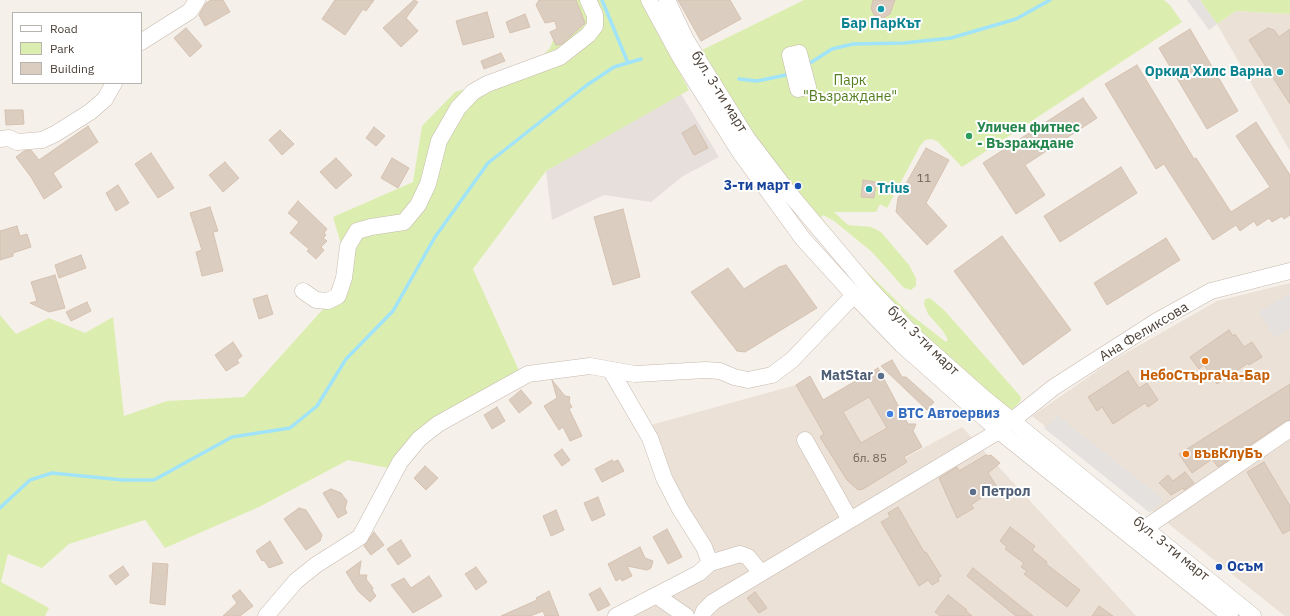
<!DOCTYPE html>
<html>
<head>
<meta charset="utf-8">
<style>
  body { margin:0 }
  #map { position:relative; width:1290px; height:616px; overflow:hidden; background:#f6f0ea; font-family:"IBM Plex Sans",sans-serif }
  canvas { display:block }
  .legend { position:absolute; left:12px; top:12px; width:130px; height:72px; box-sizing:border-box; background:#fff; border:1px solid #b7b3af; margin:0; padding:5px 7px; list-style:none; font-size:12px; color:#4b4037 }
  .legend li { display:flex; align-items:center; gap:8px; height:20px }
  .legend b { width:20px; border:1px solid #b7b3af }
</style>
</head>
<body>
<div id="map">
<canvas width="1290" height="616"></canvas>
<ul class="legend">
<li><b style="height:5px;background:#fff"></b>Road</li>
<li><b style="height:11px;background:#dceeaf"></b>Park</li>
<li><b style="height:11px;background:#dccdc1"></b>Building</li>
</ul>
</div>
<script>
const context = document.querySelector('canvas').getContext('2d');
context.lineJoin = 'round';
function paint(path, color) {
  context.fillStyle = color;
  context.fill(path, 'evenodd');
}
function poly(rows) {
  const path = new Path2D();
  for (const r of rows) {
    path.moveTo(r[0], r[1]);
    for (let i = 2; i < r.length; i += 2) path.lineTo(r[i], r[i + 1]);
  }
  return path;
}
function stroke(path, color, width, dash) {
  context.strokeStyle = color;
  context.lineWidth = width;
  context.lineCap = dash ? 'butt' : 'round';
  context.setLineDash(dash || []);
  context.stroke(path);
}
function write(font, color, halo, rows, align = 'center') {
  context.font = font + ' "IBM Plex Sans",sans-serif';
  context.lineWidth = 4;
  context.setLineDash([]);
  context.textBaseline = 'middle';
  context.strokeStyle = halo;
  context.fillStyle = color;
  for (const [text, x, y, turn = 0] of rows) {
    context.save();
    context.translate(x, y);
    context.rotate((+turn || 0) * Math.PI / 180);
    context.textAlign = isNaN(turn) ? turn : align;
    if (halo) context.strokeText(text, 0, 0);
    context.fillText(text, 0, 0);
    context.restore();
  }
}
const residential = poly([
  [1236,11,1290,14,1290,151,1217,24],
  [1290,283,1290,616,1285,616,1032,416,1110,362,1217,301],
  [796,385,819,426,869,397,905,458,962,427,1136,616,624,616,708,572,688,514,647,426]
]);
const industrial = poly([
  [681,94,719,157,683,176,651,202,604,195,552,220,546,171]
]);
const green = poly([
  [562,0,642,0,689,90,546,171,473,269,521,375,448,421,398,470,348,460,259,507,165,548,145,520,69,544,42,568,8,554,1,582,49,608,45,616,0,616,0,315,16,334,49,318,85,333,113,317,124,416,167,401,244,397,351,278,333,217,413,182,422,126,455,92,529,70,550,48,561,21],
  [804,0,1164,0,1170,5,1182,22,962,167,937,141,931,139,925,140,920,146,887,208,880,204,876,212,834,212,848,225,871,227,881,232,909,265,916,278,916,286,911,290,904,288,872,252,834,221,823,215,821,217,855,260,910,314,946,342,948,340,943,331,928,314,924,304,925,299,930,298,945,311,1021,397,1020,402,1011,410,1005,408,911,325,765,155,698,52],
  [1200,0,1290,0,1290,14,1236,11,1217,24]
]);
const parking = poly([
  [1187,0,1200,0,1217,24,1209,30],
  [1290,293,1290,329,1275,338,1259,312],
  [1058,416,1163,499,1150,513,1044,428]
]);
const stream = poly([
  [602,0,628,63],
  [807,65,832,49,853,44,904,43,951,38,1016,19,1050,0],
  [739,79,757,81,791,74],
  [0,508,30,480,52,473,123,480,154,480,232,437,290,428,317,406,346,359,393,311,435,237,488,163,587,85,614,67,641,59]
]);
const building = poly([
  [211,0,223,0,230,12,205,26,199,15,206,3,211,0],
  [335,0,374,0,366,11,363,9,345,35,322,19,335,0],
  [414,0,418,2,406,18,418,31,401,47,383,28,414,0],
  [539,0,576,0,585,23,562,44,556,45,550,32,557,29,555,21,545,23,536,5,539,0],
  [678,0,730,0,741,19,701,41,678,0],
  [873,0,895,0,890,14,883,18,874,15,871,8,873,0],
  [487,12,494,37,463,45,456,21,487,12],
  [525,14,530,27,510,33,506,22,525,14],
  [186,28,202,46,190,57,174,38,186,28],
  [1268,28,1274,30,1279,37,1290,29,1290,104,1249,40,1268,28],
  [1190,29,1238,111,1207,129,1159,48,1190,29],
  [501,53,505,61,484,69,481,61,501,53],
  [1137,65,1194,159,1196,158,1231,212,1270,187,1236,136,1256,122,1290,175,1290,215,1284,219,1282,216,1272,222,1269,218,1257,226,1254,221,1240,231,1236,225,1213,240,1164,164,1156,169,1105,84,1137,65],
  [1083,98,1097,118,1025,165,1045,195,1016,214,983,163,1083,98],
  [5,110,23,110,24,124,6,125,5,110],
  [695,125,708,148,694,155,682,133,695,125],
  [88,126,98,142,53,173,62,187,44,199,31,177,16,157,24,151,31,150,39,160,88,126],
  [374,127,385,136,376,146,366,138,374,127],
  [280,130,294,144,282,155,269,140,280,130],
  [926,148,949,160,926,203,947,226,927,245,896,212,898,198,926,148],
  [151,153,174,188,158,198,135,164,151,153],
  [336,158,352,175,336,189,320,172,336,158],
  [392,158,409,168,398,188,381,178,392,158],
  [225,162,239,178,223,192,209,175,225,162],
  [1121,167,1137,193,1060,242,1044,216,1121,167],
  [863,180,876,182,874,198,861,197,863,180],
  [118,185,129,203,116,211,106,193,118,185],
  [298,201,327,229,324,233,326,235,323,238,327,241,321,247,324,250,316,259,307,251,309,249,290,233,299,222,288,213,298,201],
  [210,207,218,231,213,232,223,271,202,276,196,252,202,250,190,213,210,207],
  [623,209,640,277,613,285,594,217,623,209],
  [17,226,20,236,27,234,31,247,13,253,13,256,0,260,0,231,17,226],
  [1002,236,1071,330,1023,365,954,271,1002,236],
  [1166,238,1180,260,1107,305,1094,283,1166,238],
  [81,255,86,268,59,278,55,265,81,255],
  [786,265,817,308,745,352,737,351,691,292,728,268,744,289,779,267,786,265],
  [55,275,65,308,49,312,30,303,37,301,31,282,55,275],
  [267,295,273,314,259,319,253,299,267,295],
  [87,302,91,311,71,321,66,312,87,302],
  [1229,330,1233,336,1235,334,1244,347,1252,342,1262,357,1249,365,1248,363,1217,384,1204,365,1199,369,1190,357,1229,330],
  [233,342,242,356,237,360,239,363,226,371,215,355,233,342],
  [892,360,902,377,906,377,934,402,927,410,881,366,892,360],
  [878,368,908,424,916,424,913,431,922,447,904,457,907,462,863,489,858,490,847,480,820,437,824,434,796,385,810,376,823,400,878,368],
  [869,397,887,428,861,443,843,412,869,397],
  [1128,371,1139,388,1147,383,1158,400,1148,407,1145,403,1113,424,1102,407,1097,411,1088,397,1128,371],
  [552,380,565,396,570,397,569,402,572,407,569,409,582,436,570,441,563,427,559,430,544,406,557,398,552,380],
  [1290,384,1290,420,1285,421,1218,467,1212,459,1192,473,1179,454,1290,384],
  [521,390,532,403,519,413,509,400,521,390],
  [497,407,505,421,492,429,484,415,497,407],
  [562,449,570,460,562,466,554,455,562,449],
  [986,455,988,456,991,455,1000,463,988,473,997,487,971,505,974,508,957,518,939,478,957,467,959,471,986,455],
  [612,460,613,462,618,460,624,471,602,482,595,469,612,460],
  [1264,462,1290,506,1290,530,1283,534,1247,472,1264,462],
  [425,466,438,478,426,490,414,478,425,466],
  [1185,472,1194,483,1184,490,1183,488,1171,495,1159,483,1168,475,1173,481,1185,472],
  [331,489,341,493,347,501,345,509,347,513,338,518,323,493,331,489],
  [598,497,605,515,592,521,584,503,598,497],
  [898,507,924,552,926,552,941,576,938,578,939,581,932,585,928,580,919,586,881,522,890,517,888,513,898,507],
  [299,508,306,510,322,535,320,541,306,550,284,519,299,508],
  [556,510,564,530,551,536,543,516,556,510],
  [1010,527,1035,546,1032,550,1047,562,1046,564,1080,590,1067,607,1024,574,1027,571,1021,567,1024,563,1005,549,1007,547,1000,541,1010,527],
  [667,529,682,557,668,564,653,537,667,529],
  [374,532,384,545,371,555,364,546,374,532],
  [401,540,411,556,398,565,387,549,401,540],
  [270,541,283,563,269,568,264,560,262,561,256,551,270,541],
  [640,547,645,558,653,561,651,568,647,570,627,566,632,576,622,581,621,578,616,581,608,564,640,547],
  [361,561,359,575,367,575,366,579,373,588,372,590,376,596,370,602,358,591,346,572,361,561],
  [153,563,168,564,165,605,150,603,153,563],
  [123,566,129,575,116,585,109,576,123,566],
  [476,567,487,582,476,590,465,574,476,567],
  [973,568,1033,616,1016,616,967,576,973,568],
  [429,576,442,596,413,613,391,585,404,578,411,588,429,576],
  [600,588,610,605,598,611,589,594,600,588],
  [240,590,253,606,240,616,223,616,237,603,232,596,240,590],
  [549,591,559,616,545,616,543,611,530,616,501,616,537,600,536,598,549,591],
  [755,592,767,608,759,613,747,598,755,592],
  [948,595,967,610,966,611,972,616,940,616,935,612,948,595],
  [1099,606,1113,616,1092,616,1099,606]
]);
const minor = poly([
  [649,0,680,57,739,151,803,239,854,295,902,345,999,431,1230,616],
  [667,0,686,40,747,138,789,193,870,289,913,335,984,398,1253,616],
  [141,42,190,11,197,0],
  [799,53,808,87,798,89,790,55,799,53],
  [0,139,9,138,17,142,42,140,55,134,90,112,105,99,114,83],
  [303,291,316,300,328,301,338,296,344,278,348,246,357,231,371,227,404,222,418,205,428,184,439,141,458,108,473,92,487,84,560,57,588,35,595,26,595,15,588,0],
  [611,371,650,438,664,478,680,509,704,547,710,563,699,573,616,616],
  [805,440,850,520],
  [1145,528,1290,429],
  [710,563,740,554,748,557,761,573],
  [657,596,686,616],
  [266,616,296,581,316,565,360,537,400,462,419,439,438,424,528,374,590,366,635,374,706,370,720,371,734,377,748,380,772,375,792,360,854,295],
  [702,616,704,611,713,602,999,431,1054,387,1157,321,1211,291,1290,271]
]);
const markers = [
  [881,9,4,"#0f9aa8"],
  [1280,72,4,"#0f9aa8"],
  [969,136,4,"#2e9e5b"],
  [798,186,4,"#1a4fb4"],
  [869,189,4,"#0f9aa8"],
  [1205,361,4,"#e8710a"],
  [881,376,4,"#5c6f8a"],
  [890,414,4,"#3f7fe0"],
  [1186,454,4,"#e8710a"],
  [973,492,4,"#5c6f8a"],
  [1219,567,4,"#1a4fb4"]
];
const numberNames = [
  ["11",924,179],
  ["бл. 85",870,459]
];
const cultureNames = [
  ["Бар ПарКът",881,24],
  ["Оркид Хилс Варна",1272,72,"right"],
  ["Trius",877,189,"left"]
];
const parkNames = [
  ["Парк",850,81],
  ["\"Възраждане\"",850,97]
];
const streetNames = [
  ["бул. 3-ти март",719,92,58],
  ["Ана Феликсова",1144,332,-31],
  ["бул. 3-ти март",923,341,44],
  ["бул. 3-ти март",1171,549,39]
];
const leisureNames = [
  ["Уличен фитнес",977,128],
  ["- Възраждане",977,144]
];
const transitNames = [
  ["3-ти март",790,186],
  ["Осъм",1227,567,"left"]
];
const serviceNames = [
  ["MatStar",873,376],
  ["Петрол",981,492,"left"]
];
const foodNames = [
  ["НебоСтъргаЧа-Бар",1205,376],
  ["въвКлуБъ",1194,454,"left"]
];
const shopNames = [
  ["ВТС Автоервиз",898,414]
];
paint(residential, '#ebe1d7');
paint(industrial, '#e6dfdb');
paint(green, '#dceeaf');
paint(parking, '#e5e1de');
stroke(stream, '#a1e3f8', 3.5);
paint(building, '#dccdc1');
stroke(building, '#d5c1b0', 1);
stroke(minor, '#c6b9ae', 17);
stroke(minor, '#fff', 16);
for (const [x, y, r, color] of markers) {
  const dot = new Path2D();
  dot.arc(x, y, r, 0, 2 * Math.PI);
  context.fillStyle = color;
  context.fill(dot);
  stroke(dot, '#fff', 1.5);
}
write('12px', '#6f635a', null, numberNames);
write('bold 14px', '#0d838f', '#fff', cultureNames);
write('14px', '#547f21', '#fff', parkNames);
write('14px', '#4b4037', '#fff', streetNames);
write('bold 14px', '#27864d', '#fff', leisureNames, 'left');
write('bold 14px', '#164399', '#fff', transitNames, 'right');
write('bold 14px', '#4e5e75', '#fff', serviceNames, 'right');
write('bold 14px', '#c56008', '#fff', foodNames);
write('bold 14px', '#366cbe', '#fff', shopNames, 'left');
</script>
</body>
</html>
